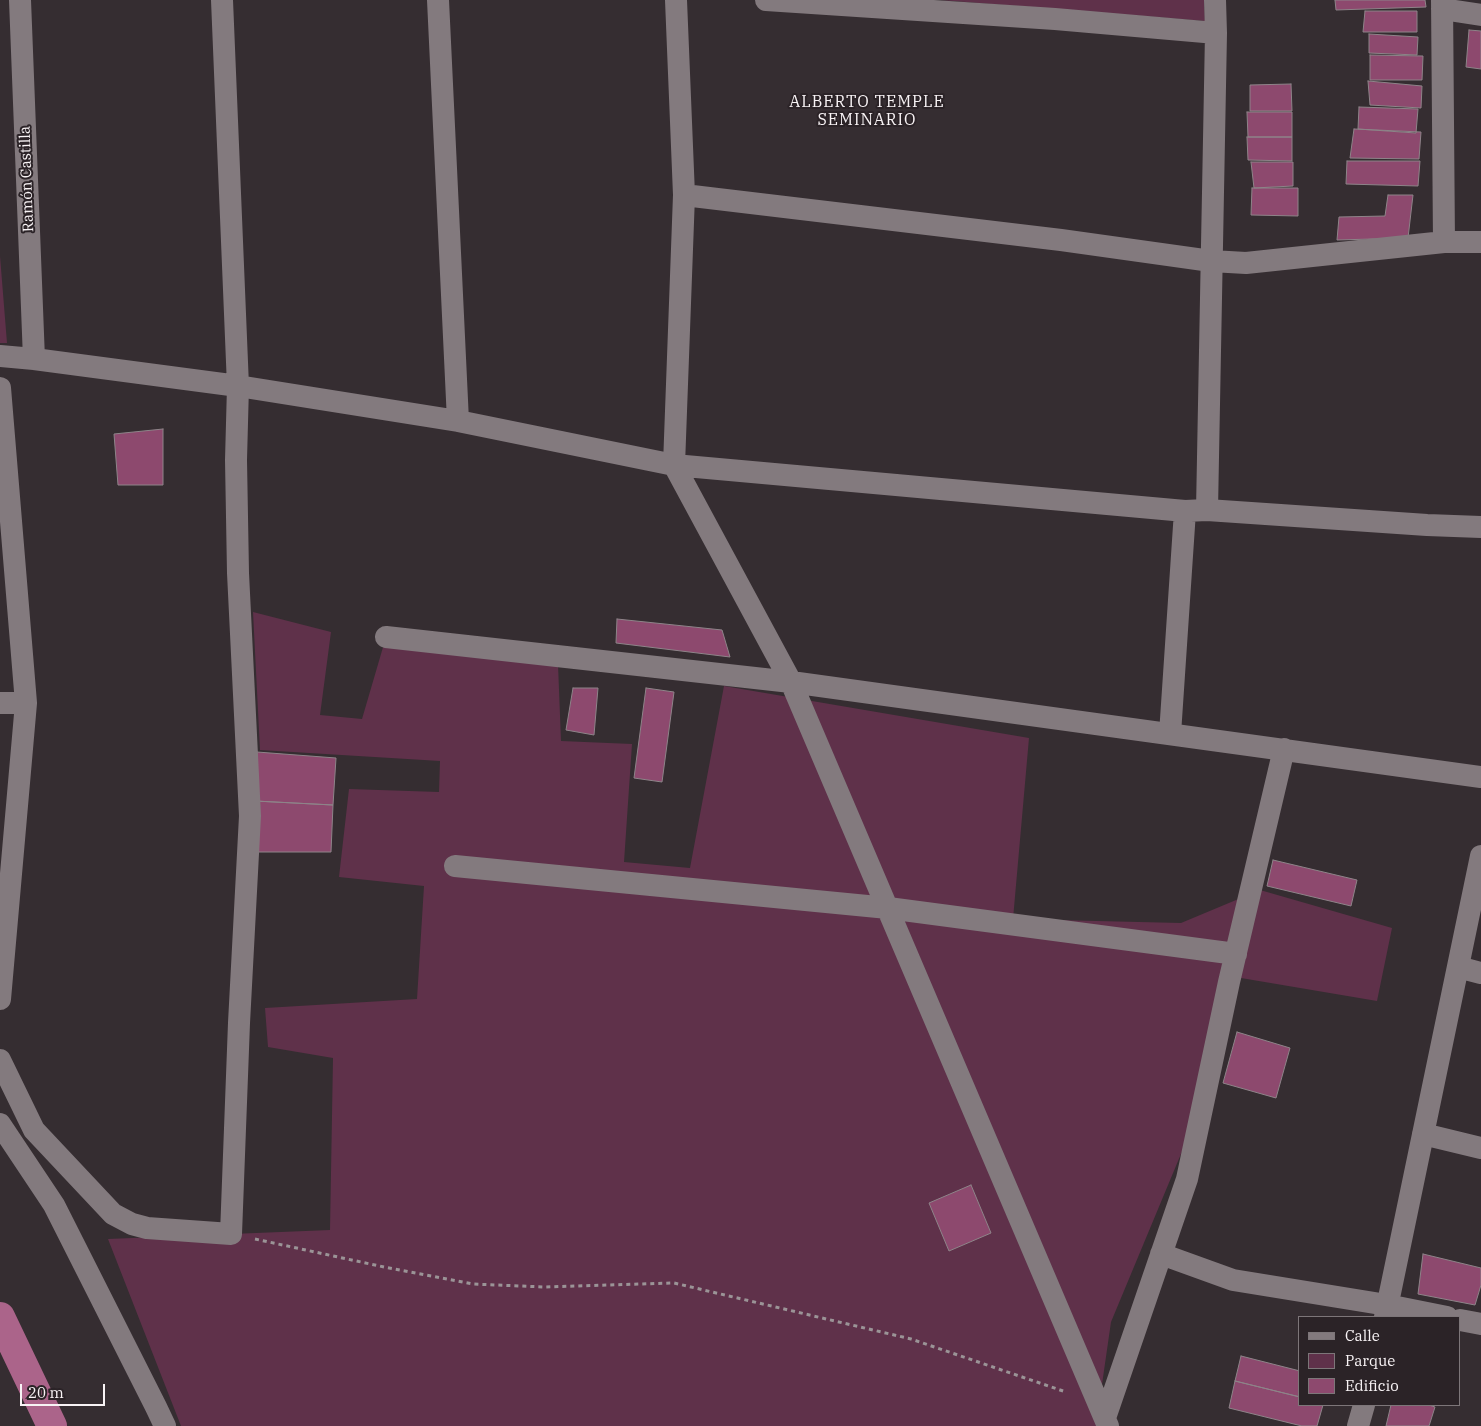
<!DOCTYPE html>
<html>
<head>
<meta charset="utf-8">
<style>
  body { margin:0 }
  #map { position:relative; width:1481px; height:1426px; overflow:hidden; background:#352d31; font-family:"IBM Plex Serif",serif }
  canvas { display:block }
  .legend { position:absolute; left:1298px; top:1316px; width:162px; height:90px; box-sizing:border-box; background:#2b2327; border:1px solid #7d7679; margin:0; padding:6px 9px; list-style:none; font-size:15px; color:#f8f3f5 }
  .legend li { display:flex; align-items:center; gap:10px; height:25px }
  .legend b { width:25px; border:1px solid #7d7679 }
  .scale { position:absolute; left:20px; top:1384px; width:85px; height:22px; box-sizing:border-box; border:2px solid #f8f3f5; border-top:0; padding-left:6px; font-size:15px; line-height:18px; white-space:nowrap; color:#f8f3f5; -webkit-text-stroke:4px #2b2327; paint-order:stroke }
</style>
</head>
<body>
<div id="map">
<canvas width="1481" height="1426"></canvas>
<ul class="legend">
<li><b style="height:6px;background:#837a7e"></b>Calle</li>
<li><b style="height:14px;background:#5f314a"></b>Parque</li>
<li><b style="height:14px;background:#8d496e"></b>Edificio</li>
</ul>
<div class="scale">20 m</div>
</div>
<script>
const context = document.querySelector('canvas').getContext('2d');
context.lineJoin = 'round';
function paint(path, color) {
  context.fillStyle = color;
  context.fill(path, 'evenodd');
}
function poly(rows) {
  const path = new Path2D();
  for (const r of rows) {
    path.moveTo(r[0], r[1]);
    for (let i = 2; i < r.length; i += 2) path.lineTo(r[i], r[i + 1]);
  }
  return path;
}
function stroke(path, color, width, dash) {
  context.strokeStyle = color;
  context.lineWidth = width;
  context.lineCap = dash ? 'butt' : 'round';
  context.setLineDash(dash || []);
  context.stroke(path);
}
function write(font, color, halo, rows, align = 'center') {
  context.font = font + ' "IBM Plex Serif",serif';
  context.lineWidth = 4;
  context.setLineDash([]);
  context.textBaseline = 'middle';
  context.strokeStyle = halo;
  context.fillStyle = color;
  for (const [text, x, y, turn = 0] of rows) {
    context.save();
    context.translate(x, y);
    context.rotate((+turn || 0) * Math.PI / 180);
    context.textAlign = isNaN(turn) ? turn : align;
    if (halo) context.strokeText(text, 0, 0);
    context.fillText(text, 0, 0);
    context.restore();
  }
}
const green = poly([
  [941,0,1204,0,1205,21],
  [0,256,7,343,0,343],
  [253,612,331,632,320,715,362,719,386,637,558,664,561,741,632,744,624,862,690,868,724,686,1029,738,1013,919,1181,923,1260,890,1392,928,1377,1001,1241,978,1208,1089,1111,1322,1096,1426,181,1426,108,1239,330,1230,333,1058,268,1047,265,1008,417,999,424,886,339,877,349,789,439,792,440,761,260,750]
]);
const canal = poly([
  [0,1317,52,1426]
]);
const building = poly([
  [1335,0,1425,0,1426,7,1336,10,1335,0],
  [1365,11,1417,11,1417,32,1363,32,1365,11],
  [1469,30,1481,31,1481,69,1466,67,1469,30],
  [1369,34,1418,37,1417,55,1369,53,1369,34],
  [1370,55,1423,56,1422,80,1370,80,1370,55],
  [1368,81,1422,86,1421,108,1370,105,1368,81],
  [1291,84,1292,111,1250,111,1250,85,1291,84],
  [1359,107,1418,109,1416,133,1358,129,1359,107],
  [1247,112,1292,112,1292,137,1248,137,1247,112],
  [1354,129,1421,132,1419,159,1350,158,1354,129],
  [1247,137,1292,137,1292,161,1248,160,1247,137],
  [1347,161,1420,161,1418,186,1346,184,1347,161],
  [1251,162,1293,162,1293,186,1254,188,1251,162],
  [1252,188,1298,188,1298,216,1251,215,1252,188],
  [1388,195,1413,195,1408,238,1337,240,1339,217,1385,216,1388,195],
  [163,429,163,485,118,485,114,434,163,429],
  [617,619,722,630,730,657,616,643,617,619],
  [573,688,598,688,594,735,566,730,573,688],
  [646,688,674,692,662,782,634,778,646,688],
  [257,752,336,758,333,805,255,801,257,752],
  [255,801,333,805,331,852,254,852,255,801],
  [1273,860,1357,880,1351,906,1267,886,1273,860],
  [1237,1032,1290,1048,1276,1098,1223,1083,1237,1032],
  [971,1185,991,1233,949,1251,929,1203,971,1185],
  [1423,1254,1481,1268,1481,1285,1475,1305,1418,1294,1423,1254],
  [1241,1356,1300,1371,1300,1397,1235,1381,1241,1356],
  [1235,1381,1300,1397,1300,1405,1323,1405,1317,1426,1302,1426,1229,1408,1235,1381],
  [1391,1405,1429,1405,1435,1407,1429,1426,1386,1426,1391,1405]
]);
const path = poly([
  [255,1239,384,1267,473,1284,545,1287,674,1283,911,1339,1066,1392]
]);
const minor = poly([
  [20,0,34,359],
  [438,0,458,421],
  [676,0,684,195,674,465,791,682,1108,1426],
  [766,0,1055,19,1216,33],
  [1442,0,1444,242],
  [1442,9,1481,15],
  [684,195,1061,240,1211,261,1246,263,1444,242,1481,242],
  [0,356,34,359,238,386,458,421,674,465,1185,511,1207,510,1427,525,1481,527],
  [0,388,26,703,0,999],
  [1207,510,1216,33,1215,0],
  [386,637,791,682,1481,777],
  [0,703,26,703],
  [1170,734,1185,511],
  [455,866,888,908,1236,954],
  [1458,967,1481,973],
  [0,1060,34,1130,113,1214,132,1224,147,1228,231,1234,239,1023,250,816,238,573,236,460,238,386,222,0],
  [0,1124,54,1205,156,1407,165,1426],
  [1423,1134,1481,1148],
  [1161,1254,1233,1280,1387,1305,1447,1317],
  [1385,1317,1481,856],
  [1460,1320,1481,1324],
  [1105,1418,1187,1179,1229,982,1284,749],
  [1358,1426,1364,1405]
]);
const streetNames = [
  ["Ramón Castilla",27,179,-92]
];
const neighbourhoodNames = [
  ["ALBERTO TEMPLE",867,102],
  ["SEMINARIO",867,120]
];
paint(green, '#5f314a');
stroke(canal, '#ab648a', 30);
paint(building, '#8d496e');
stroke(building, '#8e8489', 1);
stroke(path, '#9b9497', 3, [4, 4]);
stroke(minor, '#837a7e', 22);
write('15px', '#f8f3f5', '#2b2327', streetNames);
context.letterSpacing = '1px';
write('16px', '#f8f3f5', '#2b2327', neighbourhoodNames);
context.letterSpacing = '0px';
</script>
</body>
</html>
